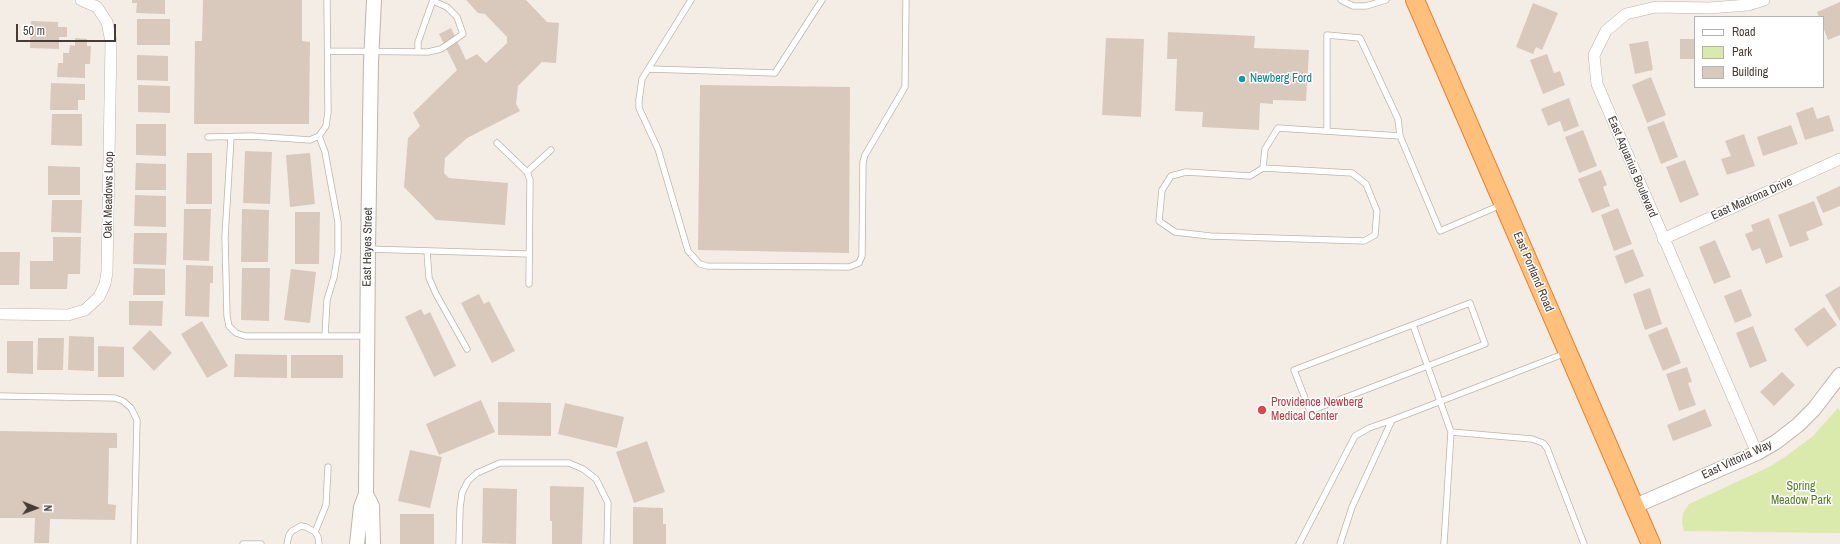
<!DOCTYPE html>
<html>
<head>
<meta charset="utf-8">
<style>
  body { margin:0 }
  #map { position:relative; width:1840px; height:544px; overflow:hidden; background:#f4ede6; font-family:"Archivo Narrow",sans-serif }
  canvas { display:block }
  .legend { position:absolute; left:1694px; top:16px; width:130px; height:72px; box-sizing:border-box; background:#fff; border:1px solid #b5b1ae; margin:0; padding:5px 7px; list-style:none; font-size:12px; color:#473c35 }
  .legend li { display:flex; align-items:center; gap:8px; height:20px }
  .legend b { width:20px; border:1px solid #b5b1ae }
  .north { position:absolute; left:16px; top:488px; width:40px; height:40px; -webkit-text-stroke:3px #fff; paint-order:stroke; rotate:91deg; font-size:11px; font-weight:700; line-height:16px; text-align:center; color:#473c35 }
  .north::after { content:''; display:block; margin:auto; width:14px; height:18px; background:#473c35; clip-path:polygon(50% 0,100% 100%,50% 72%,0 100%) }
  .scale { position:absolute; left:16px; top:24px; width:100px; height:18px; box-sizing:border-box; border:2px solid #473c35; border-top:0; padding-left:5px; font-size:12px; line-height:14px; white-space:nowrap; color:#473c35; -webkit-text-stroke:3px #fff; paint-order:stroke }
</style>
</head>
<body>
<div id="map">
<canvas width="1840" height="544"></canvas>
<ul class="legend">
<li><b style="height:5px;background:#fff"></b>Road</li>
<li><b style="height:11px;background:#d9eaac"></b>Park</li>
<li><b style="height:11px;background:#d9c9bd"></b>Building</li>
</ul>
<div class="north">N</div>
<div class="scale">50 m</div>
</div>
<script>
const context = document.querySelector('canvas').getContext('2d');
context.lineJoin = 'round';
function paint(path, color) {
  context.fillStyle = color;
  context.fill(path, 'evenodd');
}
function poly(rows) {
  const path = new Path2D();
  for (const r of rows) {
    path.moveTo(r[0], r[1]);
    for (let i = 2; i < r.length; i += 2) path.lineTo(r[i], r[i + 1]);
  }
  return path;
}
function stroke(path, color, width, dash) {
  context.strokeStyle = color;
  context.lineWidth = width;
  context.lineCap = dash ? 'butt' : 'round';
  context.setLineDash(dash || []);
  context.stroke(path);
}
function write(font, color, halo, rows, align = 'center') {
  context.font = font + ' "Archivo Narrow",sans-serif';
  context.lineWidth = 3;
  context.setLineDash([]);
  context.textBaseline = 'middle';
  context.strokeStyle = halo;
  context.fillStyle = color;
  for (const [text, x, y, turn = 0] of rows) {
    context.save();
    context.translate(x, y);
    context.rotate((+turn || 0) * Math.PI / 180);
    context.textAlign = isNaN(turn) ? turn : align;
    if (halo) context.strokeText(text, 0, 0);
    context.fillText(text, 0, 0);
    context.restore();
  }
}
const green = poly([
  [1838,408,1840,411,1840,533,1684,531,1682,523,1683,513,1689,504,1769,467,1785,457,1813,436]
]);
const building = poly([
  [132,0,165,0,165,14,136,13,137,3,132,3],
  [203,0,302,0,302,41,310,42,309,124,194,124,195,41,202,41],
  [466,0,526,0,547,22,559,23,556,63,542,62,518,86,516,104,520,111,467,138,445,158,444,173,449,178,508,183,505,225,436,220,404,187,408,138,420,126,413,113,457,70,439,34,451,28,466,60,477,54,486,63,507,43,507,37,485,14,478,13],
  [1840,2,1840,35,1828,40,1823,27,1823,17,1819,17,1817,12],
  [1533,3,1558,13,1542,50,1536,47,1533,54,1516,47],
  [137,19,170,19,170,45,137,45],
  [31,21,58,22,58,27,67,27,67,37,59,37,59,49,30,48],
  [1168,32,1255,36,1254,48,1309,50,1306,101,1273,100,1273,104,1260,103,1259,130,1202,127,1203,112,1175,111,1177,59,1167,59],
  [75,38,87,39,87,46,91,46,90,64,85,64,85,78,57,77,58,63,63,63,63,53,69,53,70,45,75,46],
  [1106,38,1144,39,1141,117,1102,115],
  [1680,39,1695,39,1695,59,1680,59],
  [1648,41,1653,70,1635,74,1629,44],
  [1547,54,1554,73,1560,71,1565,85,1543,94,1530,60],
  [137,55,168,56,168,81,137,80],
  [1651,77,1666,115,1647,123,1632,85],
  [51,83,85,84,85,100,78,100,78,110,50,110],
  [138,85,170,86,170,113,138,112],
  [700,85,850,87,849,253,698,250],
  [1569,98,1579,126,1564,132,1560,121,1548,126,1541,109],
  [1813,107,1817,119,1829,115,1834,131,1805,140,1796,113],
  [52,114,82,114,82,146,51,145],
  [1664,121,1678,157,1661,164,1647,127],
  [136,124,166,124,166,156,136,155],
  [1791,125,1798,144,1763,156,1757,137],
  [1583,130,1597,166,1579,173,1565,137],
  [1744,134,1755,166,1727,175,1721,159,1731,156,1725,141],
  [245,151,272,152,270,204,243,203],
  [187,153,212,153,212,204,186,204],
  [310,153,315,204,290,207,286,155],
  [1685,160,1699,195,1680,203,1666,167],
  [136,163,166,164,166,190,135,190],
  [48,166,80,167,80,195,48,195],
  [1601,170,1607,185,1603,187,1610,206,1592,213,1578,179],
  [1840,186,1840,206,1823,213,1816,197],
  [135,195,166,196,166,227,134,226],
  [52,200,82,200,81,233,51,232],
  [1814,201,1823,225,1806,232,1809,240,1790,247,1778,215],
  [1618,208,1632,244,1614,251,1601,215],
  [184,209,211,209,209,261,183,260],
  [242,209,269,210,268,262,241,262],
  [295,212,320,212,319,264,295,264],
  [1769,218,1783,257,1766,264,1760,248,1752,251,1745,234,1753,231,1751,225],
  [134,233,167,233,166,265,133,264],
  [53,237,81,237,80,274,68,274,67,289,30,289,30,261,53,261],
  [1715,240,1731,277,1714,284,1699,247],
  [1633,249,1644,276,1625,284,1615,256],
  [0,252,20,252,19,285,0,285],
  [186,265,213,266,213,283,210,283,209,317,185,316],
  [134,268,165,269,165,295,133,295],
  [242,268,270,268,269,321,241,320],
  [291,269,316,272,310,323,284,320],
  [1840,286,1840,321,1825,295],
  [1650,288,1662,324,1645,330,1633,294],
  [1741,289,1752,316,1735,323,1724,296],
  [479,294,484,304,489,301,515,351,492,363,461,303],
  [129,301,163,301,162,326,129,325],
  [1824,307,1837,325,1807,347,1794,329],
  [421,309,424,315,430,312,456,366,434,377,405,317],
  [202,321,228,366,207,378,181,334],
  [1753,326,1767,361,1750,368,1736,333],
  [1667,327,1681,363,1663,371,1648,335],
  [150,330,172,353,154,371,132,348],
  [69,336,94,337,94,371,68,370],
  [38,338,64,338,63,370,37,370],
  [7,341,33,341,33,374,7,373],
  [98,346,124,347,124,377,98,377],
  [235,354,287,355,287,378,234,377],
  [291,355,343,355,343,378,291,378],
  [1687,367,1692,382,1688,383,1696,405,1679,411,1666,374],
  [1782,372,1795,385,1774,406,1760,392],
  [481,400,495,432,439,455,426,424],
  [498,402,551,403,551,436,498,435],
  [565,403,624,417,617,448,558,434],
  [1705,409,1712,426,1673,441,1667,425],
  [0,431,117,433,117,448,109,448,108,504,116,505,115,520,50,519,49,543,34,543,35,518,0,518],
  [647,441,665,492,634,503,616,452],
  [410,450,442,457,430,508,398,501],
  [550,486,584,487,582,544,552,544,552,521,550,521],
  [483,488,517,489,516,544,482,543],
  [633,507,663,508,663,524,666,524,666,544,633,544],
  [400,514,434,514,434,544,400,544]
]);
const service = poly([
  [691,0,642,79,639,100,639,108,658,149,688,251,700,264,707,266,849,267,859,263,862,256,863,162,865,155,905,87,906,0],
  [1341,0,1353,6,1366,6,1386,0],
  [329,51,428,52,441,49,463,34,457,17,447,7,433,1],
  [418,52,418,42,433,0],
  [649,69,775,73,822,0],
  [1327,131,1327,35,1360,38,1398,119,1400,136],
  [319,136,325,152,338,222,338,253,334,277,327,300,325,336],
  [208,137,252,136,310,140,319,136,326,126,328,112,327,0],
  [231,137,225,237,227,316,229,326,236,333,245,336,366,336],
  [497,143,527,172,530,180,529,284],
  [1263,168,1352,173,1366,184,1377,211,1375,235,1364,241,1210,236,1175,232,1159,221,1162,190,1171,176,1186,172,1250,176,1263,168,1265,149,1278,128,1400,136,1440,231,1501,205],
  [527,172,551,150],
  [368,249,529,254],
  [427,251,429,278,436,294,467,349],
  [1470,303,1485,344,1310,411,1294,370,1470,303],
  [1413,325,1451,432,1444,544],
  [0,396,115,398,123,401,131,408,137,420,134,544],
  [1451,432,1532,439,1543,443,1547,448,1584,544],
  [315,532,326,505,328,467],
  [243,544,261,544],
  [287,544,289,535,292,531,301,526,306,527,315,532,318,537,319,544],
  [459,544,460,508,462,493,468,481,477,473,500,463,569,463,583,469,596,479,608,503,607,544],
  [1299,544,1355,436,1369,428,1392,420],
  [1340,544,1352,507,1392,420,1566,353]
]);
const minor = poly([
  [1663,239,1840,159],
  [0,314,68,315,85,310,99,297,105,284,107,272,111,42,107,22,97,7,81,0],
  [1757,453,1597,84,1594,55,1606,31,1626,14,1656,7,1709,8,1748,5,1764,0]
]);
const tertiary = poly([
  [366,494,372,506,373,544],
  [1635,506,1757,453,1776,442,1798,425,1814,409,1840,375],
  [357,544,361,507,366,494,368,249,371,62,374,0]
]);
const trunk = poly([
  [1415,0,1651,544]
]);
const markers = [
  [1242,79,4,"#0f9aa8"],
  [1262,410,5,"#e0444e"]
];
const cultureNames = [
  ["Newberg Ford",1250,79]
];
const streetNames = [
  ["East Aquarius Boulevard",1632,167,67],
  ["Oak Meadows Loop",109,195,-89],
  ["East Madrona Drive",1752,199,-24],
  ["East Hayes Street",368,247,-89],
  ["East Portland Road",1533,272,67],
  ["East Vittoria Way",1737,460,-25]
];
const healthNames = [
  ["Providence Newberg",1271,403],
  ["Medical Center",1271,417]
];
const parkNames = [
  ["Spring",1801,487],
  ["Meadow Park",1801,501]
];
paint(green, '#d9eaac');
paint(building, '#d9c9bd');
stroke(service, '#c0b3a8', 7);
stroke(minor, '#c0b3a8', 12);
stroke(tertiary, '#c0b3a8', 16);
stroke(trunk, '#e5822e', 20);
stroke(service, '#fff', 5.5);
stroke(minor, '#fff', 11);
stroke(tertiary, '#fff', 14);
stroke(trunk, '#ffc07c', 18);
for (const [x, y, r, color] of markers) {
  const dot = new Path2D();
  dot.arc(x, y, r, 0, 2 * Math.PI);
  context.fillStyle = color;
  context.fill(dot);
  stroke(dot, '#fff', 1.5);
}
write('12px', '#0d838f', '#fff', cultureNames, 'left');
write('12px', '#473c35', '#fff', streetNames);
write('12px', '#be3a42', '#fff', healthNames, 'left');
write('12px', '#557c25', '#fff', parkNames);
</script>
</body>
</html>
